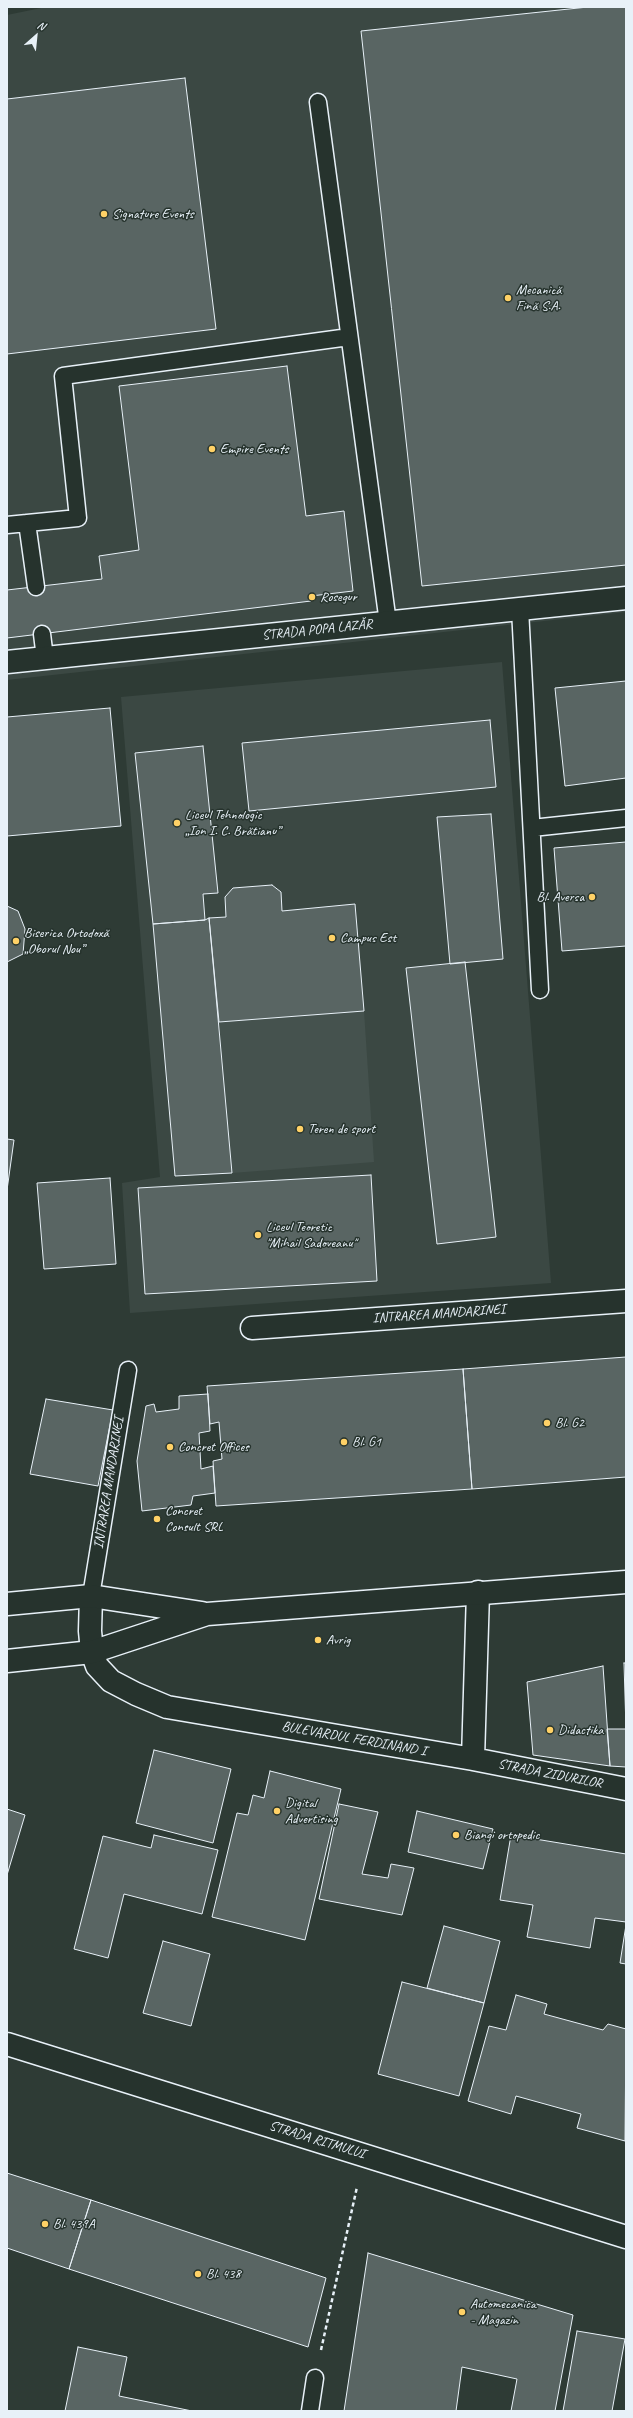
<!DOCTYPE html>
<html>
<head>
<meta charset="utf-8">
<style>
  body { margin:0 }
  #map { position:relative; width:633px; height:2418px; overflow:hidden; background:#2e3b35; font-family:Caveat,sans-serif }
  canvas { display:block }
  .frame { position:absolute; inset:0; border:8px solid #e8f1f8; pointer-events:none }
  .north { position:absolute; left:16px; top:16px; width:40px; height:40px; -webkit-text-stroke:3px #26332d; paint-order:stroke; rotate:27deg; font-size:11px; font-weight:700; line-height:16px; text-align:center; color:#e8f1f8 }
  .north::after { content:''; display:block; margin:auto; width:14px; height:18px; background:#e8f1f8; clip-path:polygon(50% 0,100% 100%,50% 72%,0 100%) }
</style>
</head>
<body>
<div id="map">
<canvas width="633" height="2418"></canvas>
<div class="frame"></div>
<div class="north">N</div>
</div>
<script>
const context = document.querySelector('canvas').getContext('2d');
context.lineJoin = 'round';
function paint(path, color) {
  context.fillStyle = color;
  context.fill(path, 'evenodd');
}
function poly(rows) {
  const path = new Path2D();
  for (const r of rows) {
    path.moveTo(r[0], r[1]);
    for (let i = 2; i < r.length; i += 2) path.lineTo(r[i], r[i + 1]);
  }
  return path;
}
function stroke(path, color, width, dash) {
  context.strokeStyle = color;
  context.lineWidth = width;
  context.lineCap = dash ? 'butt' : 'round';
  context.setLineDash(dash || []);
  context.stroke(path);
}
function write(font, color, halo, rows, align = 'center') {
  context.font = font + ' Caveat,sans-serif';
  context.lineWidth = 3;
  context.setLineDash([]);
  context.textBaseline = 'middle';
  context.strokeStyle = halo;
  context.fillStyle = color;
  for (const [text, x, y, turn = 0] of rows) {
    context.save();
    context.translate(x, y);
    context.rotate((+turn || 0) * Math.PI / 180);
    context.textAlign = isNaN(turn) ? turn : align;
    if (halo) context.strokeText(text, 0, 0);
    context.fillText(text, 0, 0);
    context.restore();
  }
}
const built = poly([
  [46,7,626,7,626,612,7,680,7,15],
  [502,662,551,1283,130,1313,122,1183,160,1177,121,697]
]);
const green = poly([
  [364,1011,374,1162,232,1173,219,1022]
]);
const building = poly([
  [588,7,626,7,626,565,422,586,361,31,588,7],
  [185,78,216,329,7,354,7,99,185,78],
  [287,366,306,516,344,511,353,591,311,596,311,601,7,638,7,590,102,579,99,556,139,550,119,386,287,366],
  [626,681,626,778,565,786,555,688,626,681],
  [110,708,121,826,7,836,7,717,110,708],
  [490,720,496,787,249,811,242,743,490,720],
  [203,746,218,893,203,894,205,920,153,924,135,753,203,746],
  [491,814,503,959,450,964,437,817,491,814],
  [626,842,626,946,562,951,554,848,626,842],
  [272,885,281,892,282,911,355,904,364,1011,219,1022,209,918,226,917,225,897,233,888,272,885],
  [7,906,18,911,25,929,23,954,7,962,7,906],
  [209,918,232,1173,175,1176,153,924,205,920,209,918],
  [465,962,496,1237,437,1244,406,968,465,962],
  [7,1139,14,1140,7,1190,7,1139],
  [371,1175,377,1281,145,1294,138,1188,371,1175],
  [110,1178,116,1264,44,1269,37,1183,110,1178],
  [626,1357,626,1477,472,1489,463,1369,626,1357],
  [463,1369,472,1489,216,1506,213,1461,222,1459,219,1422,210,1424,207,1386,463,1369],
  [208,1394,210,1431,199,1433,201,1469,213,1466,215,1493,193,1496,191,1505,142,1511,137,1461,146,1406,154,1404,156,1412,179,1409,179,1396,208,1394],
  [46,1399,113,1410,98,1486,30,1474,46,1399],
  [624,1663,626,1663,626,1767,610,1766,607,1729,626,1729,624,1663],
  [603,1666,610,1766,533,1755,527,1682,603,1666],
  [154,1750,231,1769,213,1843,136,1823,154,1750],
  [270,1771,341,1789,305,1940,212,1917,237,1813,248,1815,253,1795,264,1798,270,1771],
  [339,1804,378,1812,362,1874,388,1878,391,1864,414,1868,402,1915,319,1899,339,1804],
  [7,1809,25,1815,7,1875,7,1809],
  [417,1811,493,1829,483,1869,408,1852,417,1811],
  [154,1835,218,1850,202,1914,124,1894,108,1958,74,1949,103,1836,151,1848,154,1835],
  [511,1835,626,1854,626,1922,595,1918,590,1948,527,1937,533,1905,500,1900,511,1835],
  [626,1925,626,1964,620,1963,626,1925],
  [444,1926,500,1941,484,2003,427,1988,444,1926],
  [163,1941,210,1954,191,2026,143,2013,163,1941],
  [402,1982,484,2003,459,2096,378,2074,402,1982],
  [516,1995,547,2004,544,2014,603,2030,608,2024,626,2029,625,2141,577,2128,581,2114,516,2096,511,2114,468,2101,489,2026,506,2030,516,1995],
  [7,2173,91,2200,69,2269,7,2248,7,2173],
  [91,2200,326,2278,308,2347,69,2269,91,2200],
  [368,2253,573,2315,555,2411,511,2411,517,2379,462,2367,456,2411,344,2411,368,2253],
  [577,2331,625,2339,612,2411,563,2411,577,2331],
  [78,2347,127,2357,119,2396,192,2411,65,2411,78,2347]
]);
const path = poly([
  [321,2350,357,2187]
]);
const lane = poly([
  [318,102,388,623],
  [27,523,36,587],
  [7,525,78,518,63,376,349,337],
  [520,609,540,990],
  [42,634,45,658],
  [532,828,626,818],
  [91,1596,128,1370],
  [310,2411,315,2378]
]);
const street = poly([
  [7,662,626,598],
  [252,1328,626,1301],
  [91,1596,90,1631,92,1652,97,1666,111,1681,136,1694,167,1707,473,1759,626,1789],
  [473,1759,478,1592]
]);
const primary = poly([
  [7,1604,91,1596,202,1613],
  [7,1661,92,1652,207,1614,626,1582],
  [7,2044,626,2237]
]);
const markers = [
  [104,214,4,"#ffd166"],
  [508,298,4,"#ffd166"],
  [212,449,4,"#ffd166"],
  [312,597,4,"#ffd166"],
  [177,823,4,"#ffd166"],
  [592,897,4,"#ffd166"],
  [332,938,4,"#ffd166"],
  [16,941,4,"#ffd166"],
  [300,1129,4,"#ffd166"],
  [258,1235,4,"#ffd166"],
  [547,1423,4,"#ffd166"],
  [344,1442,4,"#ffd166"],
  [170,1447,4,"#ffd166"],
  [157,1519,4,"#ffd166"],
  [318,1640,4,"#ffd166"],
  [550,1730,4,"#ffd166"],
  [277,1811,4,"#ffd166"],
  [456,1835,4,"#ffd166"],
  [45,2224,4,"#ffd166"],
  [198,2274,4,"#ffd166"],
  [462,2312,4,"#ffd166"]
];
const poiNames = [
  ["Signature Events",112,214],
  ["Mecanică",516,290],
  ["Fină S.A.",516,306],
  ["Empire Events",220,449],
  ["Rosegur",320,597],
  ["Liceul Tehnologic",185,815],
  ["„Ion I. C. Brătianu”",185,831],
  ["Bl. Aversa",584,897,"right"],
  ["Biserica Ortodoxă",24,933],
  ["„Oborul Nou”",24,949],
  ["Campus Est",340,938],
  ["Teren de sport",308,1129],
  ["Liceul Teoretic",266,1227],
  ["\"Mihail Sadoveanu\"",266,1243],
  ["Bl. G2",555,1423],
  ["Bl. G1",352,1442],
  ["Concret Offices",178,1447],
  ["Concret",165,1511],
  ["Consult SRL",165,1527],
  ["Avrig",326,1640],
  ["Didactika",558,1730],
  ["Digital",285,1803],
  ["Advertising",285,1819],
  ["Biangi ortopedic",464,1835],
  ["Bl. 439A",53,2224],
  ["Bl. 438",206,2274],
  ["Automecanica",470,2304],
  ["- Magazin",470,2320]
];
const streetNames = [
  ["STRADA POPA LAZĂR",317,630,-6],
  ["INTRAREA MANDARINEI",439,1314,-4],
  ["INTRAREA MANDARINEI",109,1483,-81],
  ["BULEVARDUL FERDINAND I",354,1739,10],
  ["STRADA ZIDURILOR",550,1774,11],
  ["STRADA RITMULUI",317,2140,17]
];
paint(built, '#3b4843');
paint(green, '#45524e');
paint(building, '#596563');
stroke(building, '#e8f1f8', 1);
stroke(lane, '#e8f1f8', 19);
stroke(street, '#e8f1f8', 25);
stroke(primary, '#e8f1f8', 25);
stroke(path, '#e8f1f8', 2.5, [4, 3]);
stroke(lane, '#26332d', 16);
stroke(street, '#26332d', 22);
stroke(primary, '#26332d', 22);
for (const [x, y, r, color] of markers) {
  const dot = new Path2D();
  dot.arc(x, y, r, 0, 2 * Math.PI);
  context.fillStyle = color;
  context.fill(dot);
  stroke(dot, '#26332d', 1.5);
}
write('14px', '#e8f1f8', '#26332d', poiNames, 'left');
write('14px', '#e8f1f8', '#26332d', streetNames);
</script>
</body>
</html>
